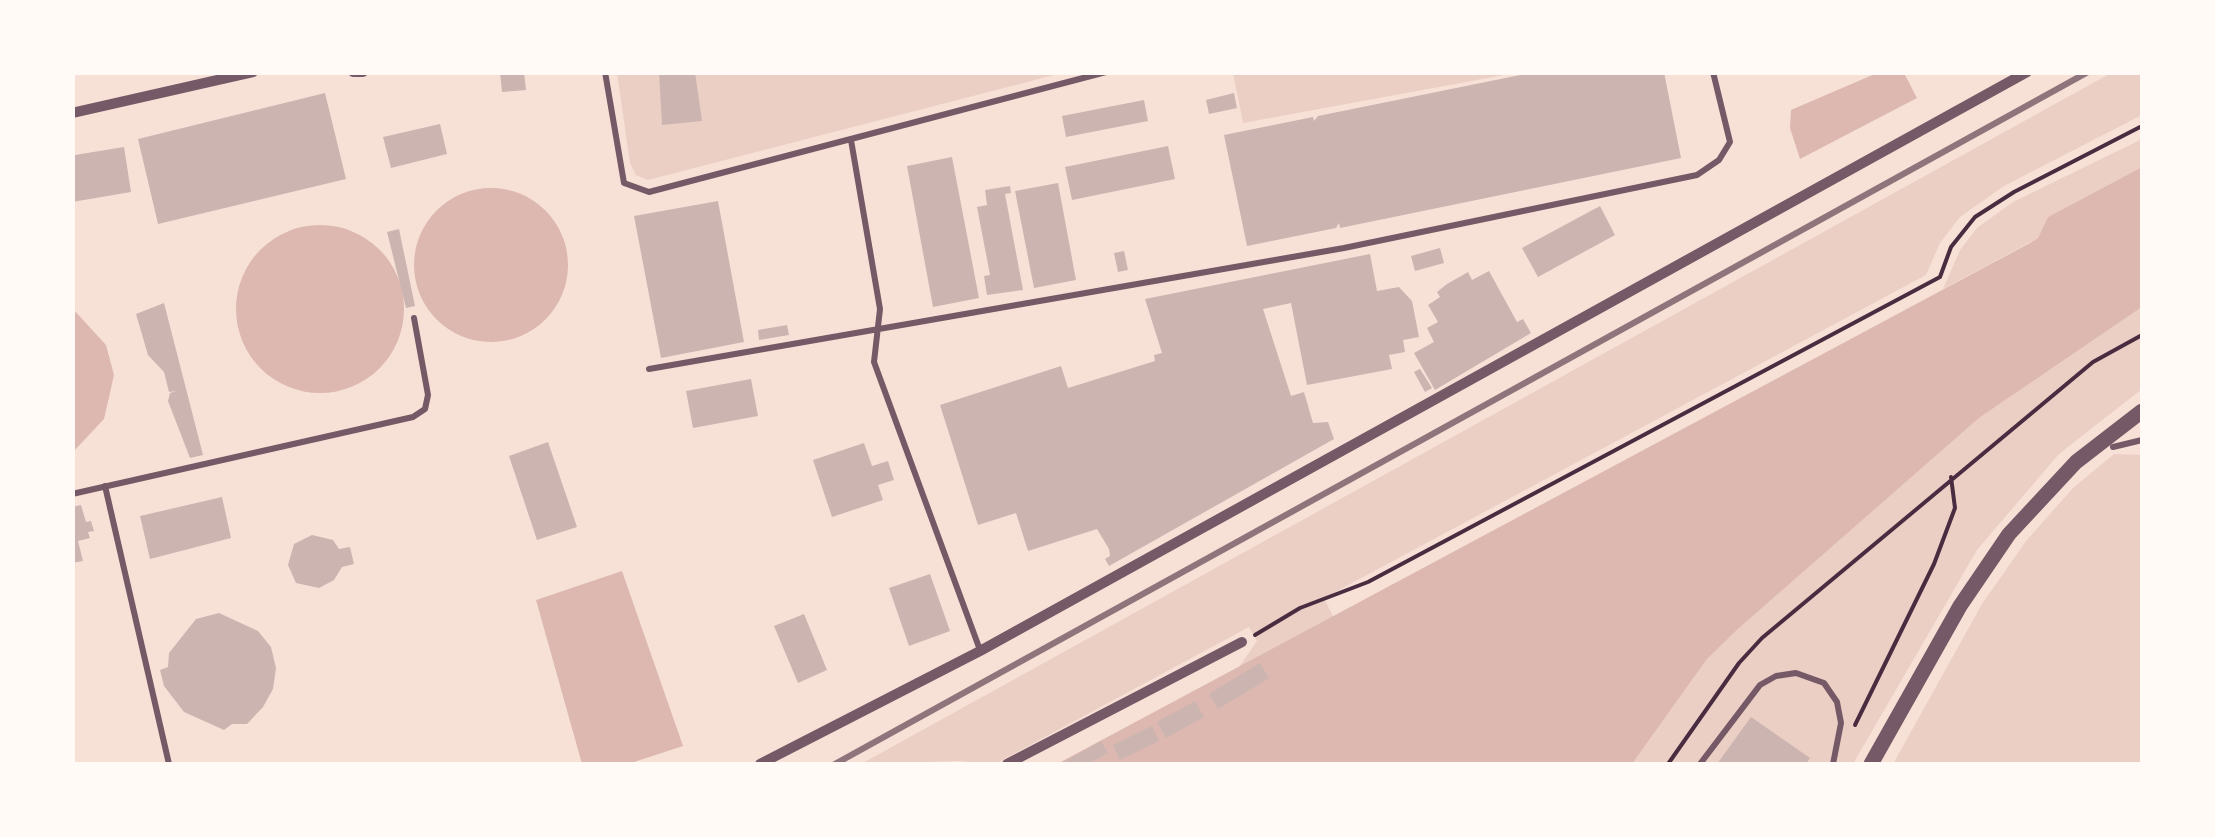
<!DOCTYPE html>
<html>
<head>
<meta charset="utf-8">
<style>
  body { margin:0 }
  #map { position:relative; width:2215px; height:837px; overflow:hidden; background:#f7e1d7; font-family:Signika,sans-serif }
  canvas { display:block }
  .frame { position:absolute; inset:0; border:75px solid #fffaf5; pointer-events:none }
</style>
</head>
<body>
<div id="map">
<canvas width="2215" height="837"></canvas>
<div class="frame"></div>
</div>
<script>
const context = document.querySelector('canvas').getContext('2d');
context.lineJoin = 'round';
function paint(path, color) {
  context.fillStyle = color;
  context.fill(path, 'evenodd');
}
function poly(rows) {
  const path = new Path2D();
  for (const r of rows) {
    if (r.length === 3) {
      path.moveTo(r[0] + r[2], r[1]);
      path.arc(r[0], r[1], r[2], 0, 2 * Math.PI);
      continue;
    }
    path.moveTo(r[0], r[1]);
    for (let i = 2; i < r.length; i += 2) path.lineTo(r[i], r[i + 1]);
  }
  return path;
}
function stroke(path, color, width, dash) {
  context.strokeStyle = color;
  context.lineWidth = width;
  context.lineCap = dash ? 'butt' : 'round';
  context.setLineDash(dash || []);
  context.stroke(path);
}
const green = poly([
  [617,73,1062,73,648,180,636,175,630,163],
  [1233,73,1233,72,1515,73,1243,123],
  [2111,73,2142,73,2142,115,2004,186,1960,217,1940,243,1926,275,1324,598,1334,618,1239,667,1257,641,1249,627,995,764,960,761,861,764],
  [2142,139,2142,167,2048,217,2038,238,1943,289,1960,250,1977,228,2013,202],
  [2142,307,2142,389,2059,454,1977,550,1853,764,1632,764,1707,659,1738,629,1979,418],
  [2114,454,2142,455,2142,764,1893,764,1982,604,2026,541,2073,488]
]);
const water = poly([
  [1877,73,1904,73,1917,98,1800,159,1790,128,1791,110],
  [2142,167,2142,307,1979,418,1738,629,1707,659,1632,764,1057,764,2030,243,2038,238,2048,217],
  [491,265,77],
  [320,309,84],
  [73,309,106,345,114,375,104,419,73,452],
  [622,571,683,746,628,764,582,764,536,600]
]);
const building = poly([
  [500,72,524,72,526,90,502,92],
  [659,72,695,72,702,121,662,125],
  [1535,72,1664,72,1681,158,1340,228,1339,223,1336,228,1247,246,1224,135,1313,117,1314,121,1318,116],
  [325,93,346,179,158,224,138,139],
  [1234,93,1237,108,1209,114,1206,100],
  [1144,100,1148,121,1066,137,1062,116],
  [440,124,447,154,391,168,383,137],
  [1168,146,1175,179,1072,200,1065,167],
  [124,147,131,192,72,202,75,155],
  [952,157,979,298,933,307,907,166],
  [1058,183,1076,280,1034,288,1015,191],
  [1010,186,1011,193,1005,194,1023,290,987,295,984,276,990,275,977,207,987,205,985,190],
  [718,201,744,342,661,358,634,216],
  [1600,206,1615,235,1538,277,1522,248],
  [399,229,415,306,406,308,387,232],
  [1440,248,1444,263,1415,271,1411,256],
  [1124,251,1128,270,1118,272,1114,253],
  [1370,254,1377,291,1399,287,1412,301,1419,337,1403,340,1405,352,1389,355,1392,369,1307,385,1291,303,1263,309,1291,396,1304,392,1313,423,1328,422,1334,439,1109,566,1105,559,1110,556,1109,549,1097,529,1028,551,1016,513,978,525,940,405,1061,366,1068,388,1155,361,1154,355,1162,353,1145,299],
  [1489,271,1517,322,1523,319,1531,333,1435,390,1414,353,1434,342,1427,328,1438,322,1428,305,1440,297,1437,292,1447,284,1468,272,1472,280],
  [164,303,203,455,190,458,168,401,170,393,176,391,169,392,164,372,148,355,136,314],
  [787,325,789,335,759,340,758,330],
  [1420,369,1432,388,1425,392,1414,372],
  [751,379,758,416,693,428,686,391],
  [548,442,577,527,537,540,509,456],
  [864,443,872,466,888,461,894,480,878,485,883,500,832,517,813,460],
  [222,497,231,538,150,559,140,516],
  [81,505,86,522,91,521,94,531,88,532,90,538,78,541,83,561,72,563,72,507],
  [312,535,333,540,339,549,350,547,354,564,342,567,334,580,319,588,296,583,288,565,294,544],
  [930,574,950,631,909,646,889,588],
  [219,613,258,631,271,647,276,668,273,689,263,707,247,724,232,724,224,730,184,712,164,686,160,670,168,667,169,653,196,619],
  [804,614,827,670,798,683,774,626],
  [1260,663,1269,678,1218,709,1209,694],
  [1195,701,1204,717,1166,738,1157,722],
  [1751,717,1810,758,1806,764,1717,764],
  [1152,726,1159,741,1120,760,1113,745],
  [1101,741,1108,753,1087,764,1060,764]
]);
const path = poly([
  [1255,635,1300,608,1368,582,1940,277,1951,247,1975,217,2014,192,2142,126],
  [1855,725,1934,564,1955,508,1951,477],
  [1668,764,1739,663,1762,638,2093,362,2142,335]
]);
const service = poly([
  [605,72,624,183,649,192,1106,72],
  [851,140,880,309,874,362,980,650],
  [649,369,1344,248,1697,175,1719,160,1730,142,1713,72],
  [2113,447,2142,440],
  [105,486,169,764],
  [72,494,413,417,425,409,428,395,414,318],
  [1700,764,1760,685,1776,676,1796,673,1824,683,1837,702,1841,723,1833,764]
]);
const minor = poly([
  [353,72,363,72],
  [72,113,253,72],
  [760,764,980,651,2027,72],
  [1007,764,1242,642]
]);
const tertiary = poly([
  [1871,764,1960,606,2009,534,2076,462,2142,411]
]);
const rail = poly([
  [835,764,2088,72]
]);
paint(green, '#ebcfc5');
paint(water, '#dcb8b0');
paint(building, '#ccb4b1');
stroke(path, '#4a2c40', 4);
stroke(service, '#755966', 6);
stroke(minor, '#755966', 10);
stroke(tertiary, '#755966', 15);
stroke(rail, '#8f747c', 6);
</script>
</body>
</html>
